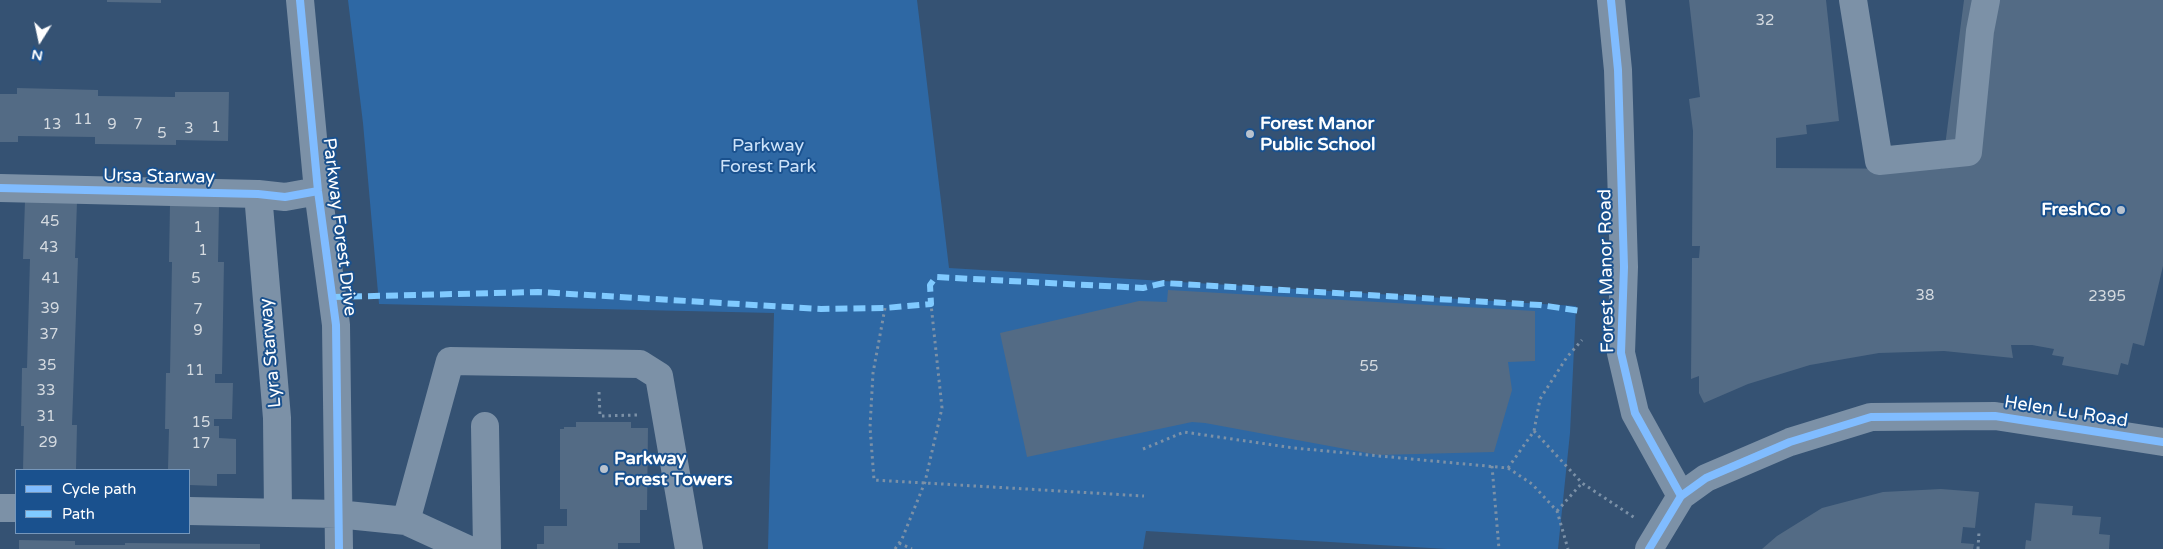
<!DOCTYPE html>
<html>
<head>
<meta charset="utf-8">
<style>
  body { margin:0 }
  #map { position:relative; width:2163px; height:549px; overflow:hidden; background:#355273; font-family:"Varela Round",sans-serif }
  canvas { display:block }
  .legend { position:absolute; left:15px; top:469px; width:175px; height:65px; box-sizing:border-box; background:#1a518e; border:1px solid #7697bb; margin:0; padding:6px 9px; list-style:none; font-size:15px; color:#fff }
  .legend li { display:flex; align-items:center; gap:10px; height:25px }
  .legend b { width:25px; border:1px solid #7697bb }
  .north { position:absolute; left:15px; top:15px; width:50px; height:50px; -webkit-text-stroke:4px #1a518e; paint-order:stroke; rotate:190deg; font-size:14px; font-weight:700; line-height:20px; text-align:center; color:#fff }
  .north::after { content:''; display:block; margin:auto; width:18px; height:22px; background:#fff; clip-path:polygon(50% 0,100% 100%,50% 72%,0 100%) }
</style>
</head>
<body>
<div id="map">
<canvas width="2163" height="549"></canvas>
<ul class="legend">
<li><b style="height:6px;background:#80bcff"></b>Cycle path</li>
<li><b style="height:6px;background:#80caff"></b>Path</li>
</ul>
<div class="north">N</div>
</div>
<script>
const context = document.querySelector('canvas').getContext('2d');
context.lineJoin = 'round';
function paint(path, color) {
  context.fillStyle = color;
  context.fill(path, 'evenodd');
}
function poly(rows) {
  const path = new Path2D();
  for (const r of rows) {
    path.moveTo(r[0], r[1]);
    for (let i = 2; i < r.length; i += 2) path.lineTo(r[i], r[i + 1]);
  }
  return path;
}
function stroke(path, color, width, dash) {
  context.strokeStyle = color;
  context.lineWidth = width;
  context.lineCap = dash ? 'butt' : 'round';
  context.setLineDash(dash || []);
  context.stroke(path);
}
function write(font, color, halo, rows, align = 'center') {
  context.font = font + ' "Varela Round",sans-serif';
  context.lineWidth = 4;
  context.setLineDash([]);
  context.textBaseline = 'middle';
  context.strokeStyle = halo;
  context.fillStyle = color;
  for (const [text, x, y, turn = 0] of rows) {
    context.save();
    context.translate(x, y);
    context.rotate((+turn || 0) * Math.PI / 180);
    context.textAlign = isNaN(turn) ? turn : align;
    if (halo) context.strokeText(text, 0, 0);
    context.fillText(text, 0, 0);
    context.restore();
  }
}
const green = poly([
  [348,0,917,0,949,268,1576,306,1570,433,1558,549,1447,549,1146,531,1143,549,768,549,774,313,379,304,363,123]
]);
const building = poly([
  [107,0,161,0,161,3,107,2],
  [1689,0,1826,0,1839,121,1806,125,1807,134,1776,138,1776,168,1942,169,1964,0,2163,0,2163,266,2144,346,2133,343,2128,365,2121,363,2118,375,2062,365,2064,357,2052,355,2054,349,2032,345,2011,345,2013,358,1944,351,1879,353,1810,365,1748,384,1704,403,1699,393,1699,376,1691,379,1692,258,1699,258,1700,246,1692,246,1693,131,1689,99,1700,97],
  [17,88,98,90,98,96,175,97,175,92,229,92,228,141,176,140,176,145,95,144,95,137,18,136,18,142,0,142,0,94,17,94],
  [25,201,77,202,75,258,78,258,72,425,77,425,76,470,23,470,24,426,21,426,22,368,27,368,30,259,23,259],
  [170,204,219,205,218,262,224,262,222,374,215,374,215,383,233,383,232,419,214,419,214,426,219,426,219,438,236,439,236,474,217,474,217,486,189,485,189,470,168,470,169,429,165,429,166,373,170,373,172,262,169,262],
  [1168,290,1535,311,1535,361,1508,362,1512,390,1494,452,1378,455,1205,423,1192,422,1027,457,1000,333,1139,301,1167,302],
  [576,422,631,422,631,428,648,428,647,510,640,510,640,543,618,543,618,549,537,549,537,544,544,544,544,526,567,526,567,509,560,509,560,429,564,429,564,427,576,427],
  [1941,489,1979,492,1975,528,1963,527,1961,543,1974,544,1973,549,1762,549,1777,536,1822,508,1883,492],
  [2035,503,2073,506,2072,515,2101,517,2099,534,2110,535,2109,549,2025,549,2026,540,2031,541],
  [19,540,75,541,75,545,125,545,125,543,260,544,260,549,19,549]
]);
const path = poly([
  [885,308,873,373,870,427,874,480,1144,496],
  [599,392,600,416,637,415],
  [1534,431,1582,483,1635,518],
  [1143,449,1184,432,1294,448,1508,468,1532,484,1557,511,1568,549],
  [1492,466,1499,549],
  [1508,468,1534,431,1540,399,1567,357,1582,340],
  [1557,511,1582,483],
  [899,543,912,549],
  [895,549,902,539,925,482,942,408,931,304],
  [1978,549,1979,532]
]);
const minor = poly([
  [300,0,318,191,336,325,339,549],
  [1611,0,1618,70,1624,267,1621,353,1635,413,1681,496,1649,549],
  [1853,0,1879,161,1968,152,1980,31,1986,0],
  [0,188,258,194,285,197,318,191],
  [258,194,277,418,278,513],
  [485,426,487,549],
  [1681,496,1706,478,1790,442,1871,417,1995,416,2163,442],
  [0,508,16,508],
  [189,511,337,514,406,521,467,549],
  [406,521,450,361,640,364,659,376,689,549]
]);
const quiet = poly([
  [332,297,538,292,821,309,885,308,931,304,930,285,936,277,1143,288,1164,283,1540,305,1581,311]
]);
const cycleway = poly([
  [300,0,318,191,336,325,339,549],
  [1611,0,1618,70,1624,267,1621,353,1635,413,1681,496,1649,549],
  [0,188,258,194,285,197,318,191],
  [1681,496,1706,478,1790,442,1871,417,1995,416,2163,442]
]);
const markers = [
  [1250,134,5,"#b8c2ce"],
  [2121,210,5,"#b8c2ce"],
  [604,469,5,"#b8c2ce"]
];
const numberNames = [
  ["32",1765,21],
  ["11",83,120],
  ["13",52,125],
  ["9",112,125],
  ["7",138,125],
  ["1",216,128],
  ["3",189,129],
  ["5",162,134],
  ["45",50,222],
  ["1",198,228],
  ["43",49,248],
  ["1",203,251],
  ["41",51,279],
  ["5",196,279],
  ["38",1925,296],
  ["2395",2107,297],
  ["39",50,309],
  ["7",198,310],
  ["9",198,331],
  ["37",49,335],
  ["35",47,366],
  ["55",1369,367],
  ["11",195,371],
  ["33",46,391],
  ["31",46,417],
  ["15",201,423],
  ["29",48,443],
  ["17",201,444]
];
const poiNames = [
  ["Forest Manor",1260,124],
  ["Public School",1260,145],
  ["FreshCo",2111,210,"right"],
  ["Parkway",614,459],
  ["Forest Towers",614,480]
];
const parkNames = [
  ["Parkway",768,146],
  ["Forest Park",768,167]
];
const streetNames = [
  ["Ursa Starway",159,177,1],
  ["Parkway Forest Drive",339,227,83],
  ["Forest Manor Road",1607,271,-91],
  ["Lyra Starway",271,353,-95],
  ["Helen Lu Road",2066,412,9]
];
paint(green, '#2e68a4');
paint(building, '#536b85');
stroke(path, '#7c91a7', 3, [2.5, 4]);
stroke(minor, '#7c91a7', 28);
stroke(quiet, '#80caff', 6, [12, 6]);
stroke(cycleway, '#80bcff', 8);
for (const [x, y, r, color] of markers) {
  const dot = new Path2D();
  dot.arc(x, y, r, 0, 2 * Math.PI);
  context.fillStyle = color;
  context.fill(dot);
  stroke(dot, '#1a518e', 2);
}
write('15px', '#d4dae0', null, numberNames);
write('bold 18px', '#fff', '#1a518e', poiNames, 'left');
write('18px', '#cde3fa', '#1a518e', parkNames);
write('18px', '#fff', '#1a518e', streetNames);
</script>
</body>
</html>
